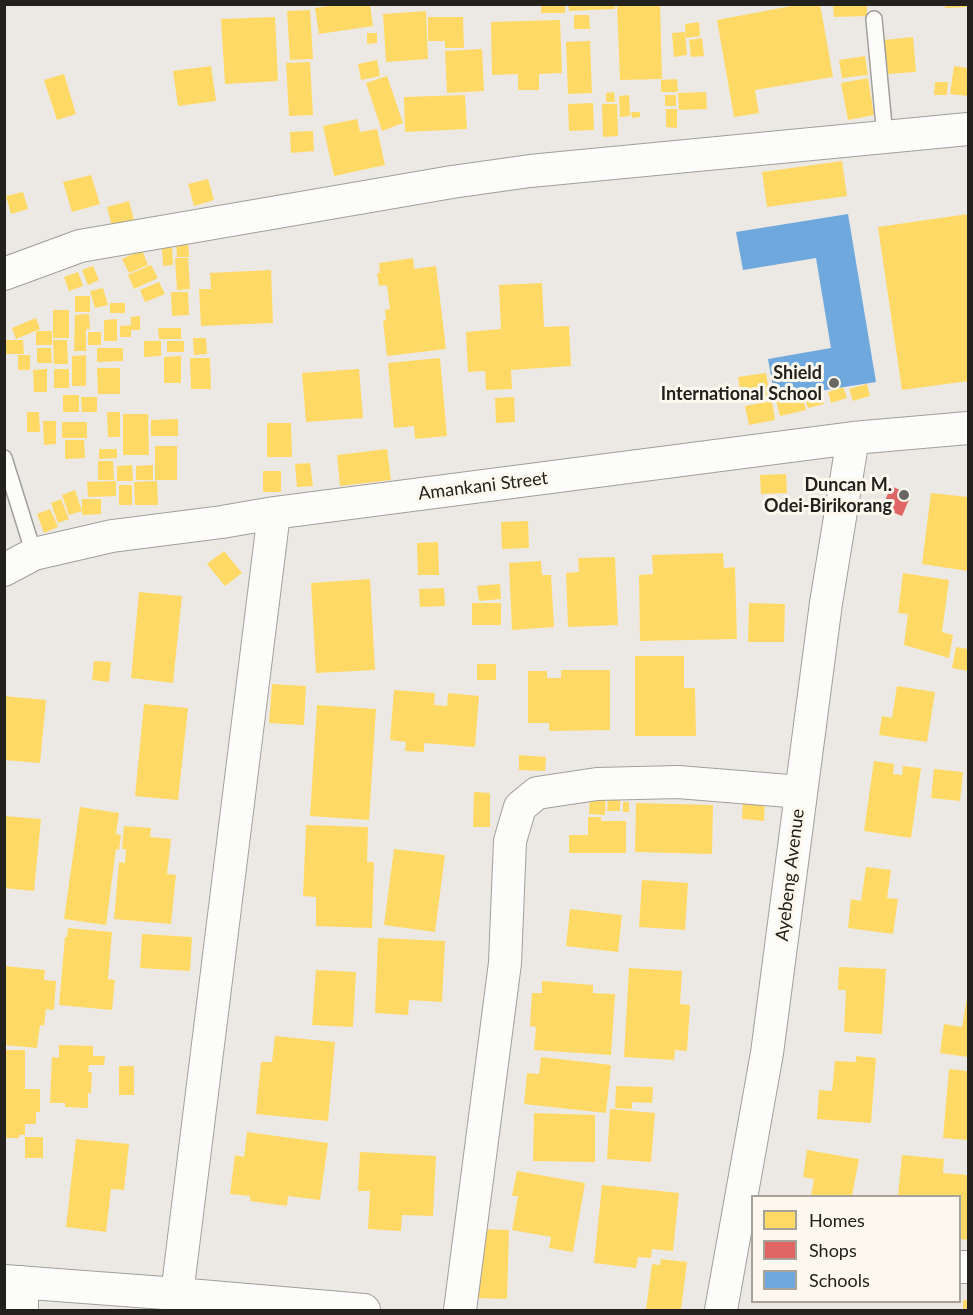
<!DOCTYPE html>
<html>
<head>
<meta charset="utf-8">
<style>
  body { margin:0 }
  #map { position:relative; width:973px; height:1315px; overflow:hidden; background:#ece9e4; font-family:Lato,sans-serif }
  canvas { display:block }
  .frame { position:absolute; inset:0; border:6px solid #23211d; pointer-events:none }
  .legend { position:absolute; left:751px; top:1195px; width:210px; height:108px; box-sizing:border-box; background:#fdf8ed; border:2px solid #a6a29a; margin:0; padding:8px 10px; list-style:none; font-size:18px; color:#23211d }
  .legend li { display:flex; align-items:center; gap:12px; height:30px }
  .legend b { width:30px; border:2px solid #a6a29a }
</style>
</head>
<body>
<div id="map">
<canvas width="973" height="1315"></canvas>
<div class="frame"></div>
<ul class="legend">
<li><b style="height:16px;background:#ffd966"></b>Homes</li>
<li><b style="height:16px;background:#e06666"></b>Shops</li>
<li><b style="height:16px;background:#6fa8dc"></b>Schools</li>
</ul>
</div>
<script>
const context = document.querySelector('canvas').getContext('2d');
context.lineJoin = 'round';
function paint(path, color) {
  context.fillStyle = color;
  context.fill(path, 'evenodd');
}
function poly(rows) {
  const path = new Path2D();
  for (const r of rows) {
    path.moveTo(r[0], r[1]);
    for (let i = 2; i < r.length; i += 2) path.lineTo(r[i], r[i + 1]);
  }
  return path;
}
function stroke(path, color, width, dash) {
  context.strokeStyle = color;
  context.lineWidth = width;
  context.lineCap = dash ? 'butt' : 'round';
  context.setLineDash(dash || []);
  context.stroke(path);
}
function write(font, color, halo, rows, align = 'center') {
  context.font = font + ' Lato,sans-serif';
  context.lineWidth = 6;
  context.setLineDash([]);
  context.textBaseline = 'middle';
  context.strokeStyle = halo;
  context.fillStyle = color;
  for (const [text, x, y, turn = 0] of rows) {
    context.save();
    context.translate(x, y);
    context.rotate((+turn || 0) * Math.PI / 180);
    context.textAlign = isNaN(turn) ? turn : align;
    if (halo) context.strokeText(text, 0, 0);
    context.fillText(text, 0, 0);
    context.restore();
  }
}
const homes = poly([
  [342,4,370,4,373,26,319,34,315,8],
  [541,4,565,4,565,13,541,13],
  [568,4,615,4,615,9,569,11],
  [617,4,660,4,662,79,620,80],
  [802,4,820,4,833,77,755,90,759,113,734,117,717,20],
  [833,4,867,4,867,16,834,17],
  [945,4,968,4,968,7,945,8],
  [310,10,313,59,290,60,287,11],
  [426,11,428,59,386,62,383,14],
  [574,15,589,15,590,29,574,29],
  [275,17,278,81,225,84,221,19],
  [428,17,463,17,464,48,445,48,445,41,428,41],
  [560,20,562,73,539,74,539,90,518,90,518,74,492,75,491,22],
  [699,22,700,36,686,38,685,24],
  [685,32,687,55,674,57,672,33],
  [367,33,377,33,377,43,367,44],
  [913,37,916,72,888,74,884,40],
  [702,38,704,56,691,57,689,40],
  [590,41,592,93,568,94,566,42],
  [482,49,484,91,447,93,445,51],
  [865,56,868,75,842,78,839,60],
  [377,60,380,76,361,80,358,64],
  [310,62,313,115,289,116,286,63],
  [211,66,216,101,178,106,173,71],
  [954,66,968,68,968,96,950,94],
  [64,74,76,114,57,120,44,80],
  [387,76,403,123,382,131,366,83],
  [868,78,874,115,848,120,841,83],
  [677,79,678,92,661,92,661,80],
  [935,82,948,82,947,95,934,95],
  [614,92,615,102,606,102,606,93],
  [706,92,707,109,679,110,678,93],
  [465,95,467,129,405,132,404,97],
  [629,95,630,116,620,117,619,96],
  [665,95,676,95,676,106,665,106],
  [593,103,594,130,569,131,568,104],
  [602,104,617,104,618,136,603,137],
  [666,109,677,109,677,128,666,127],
  [631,112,640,112,640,117,632,118],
  [357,119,360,132,377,129,385,165,334,176,323,126],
  [313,131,314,151,291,153,290,132],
  [842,161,847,196,767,207,762,172],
  [91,175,100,204,72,212,63,182],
  [208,179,214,200,194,206,188,184],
  [23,192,28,209,11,214,6,196],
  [129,201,135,224,113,230,107,207],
  [968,214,968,381,902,390,878,227],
  [188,241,189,257,177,257,176,242],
  [172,246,173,265,163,266,162,247],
  [142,250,148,265,129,273,122,259],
  [175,258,188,258,190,289,177,290],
  [413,258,414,269,436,266,446,349,387,356,383,321,386,320,385,310,390,309,387,285,379,286,377,273,380,273,379,263],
  [151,265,158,278,134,289,128,275],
  [93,266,99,280,88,285,82,270],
  [271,270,273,323,201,326,199,289,211,289,210,273],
  [78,272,83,286,69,291,64,277],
  [159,282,165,294,145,302,140,290],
  [542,283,544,327,569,326,571,366,511,370,512,389,486,390,485,371,468,372,466,332,501,329,499,285],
  [103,288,108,305,95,308,90,291],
  [171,292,188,292,189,315,172,316],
  [75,296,90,296,90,312,75,312],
  [110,303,125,303,125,313,110,313],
  [53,310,69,310,69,338,53,338],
  [89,314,90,329,86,329,86,351,74,351,75,315],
  [140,316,140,330,131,330,131,337,120,337,120,326,131,325,131,317],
  [36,318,40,329,16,339,12,328],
  [117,319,117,341,104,341,104,320],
  [158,328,181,328,181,339,159,339],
  [36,331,52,331,52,345,36,345],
  [88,332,101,332,101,345,88,345],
  [193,338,206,338,207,354,194,355],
  [6,340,23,340,24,354,6,354],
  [53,340,67,340,68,364,54,364],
  [144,341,161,341,161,356,144,357],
  [167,341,184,341,184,352,167,352],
  [37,348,51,348,52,363,37,363],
  [97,348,123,348,123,361,97,362],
  [18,355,30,355,30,370,18,370],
  [86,355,86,386,72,386,72,356],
  [181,356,181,383,164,383,164,357],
  [190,358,210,358,211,389,191,389],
  [440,358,447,436,415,439,414,426,394,428,388,363],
  [97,368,120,368,120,394,98,394],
  [47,369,47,392,34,392,33,370],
  [54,369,69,369,69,388,54,388],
  [359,369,363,418,306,422,302,373],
  [766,373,770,398,742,403,738,377],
  [867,384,870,396,853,401,849,389],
  [843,387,847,398,831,403,828,392],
  [820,391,824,404,808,408,804,396],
  [802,394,806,410,780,416,776,400],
  [63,395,79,395,79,412,63,412],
  [81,397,97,397,97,412,82,412],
  [514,397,515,422,496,423,495,398],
  [772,401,775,420,749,425,745,406],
  [27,412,39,412,40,432,27,432],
  [107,412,120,412,120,437,108,437],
  [123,414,148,414,149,455,123,455],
  [178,419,178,436,151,436,151,420],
  [43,421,56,421,56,444,44,445],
  [62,422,87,422,87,438,62,438],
  [267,423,291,423,292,457,267,457],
  [65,440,84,440,85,458,65,459],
  [155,446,177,446,177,480,155,480],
  [99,449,117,449,117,458,99,459],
  [387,449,391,480,340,486,337,455],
  [98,461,113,461,114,480,98,480],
  [310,463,313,486,297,487,295,464],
  [132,465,133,481,117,481,117,466],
  [153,465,153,480,136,480,136,466],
  [263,471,281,471,281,492,263,492],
  [786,474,787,493,761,494,760,475],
  [116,481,116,496,88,497,87,482],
  [157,481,158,505,135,505,134,482],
  [119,485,132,485,132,505,119,505],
  [75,490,82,511,69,515,62,495],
  [931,493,968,497,968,571,922,564],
  [61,499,69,519,58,523,51,503],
  [82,499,101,499,101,514,82,515],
  [50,509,58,527,44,533,37,514],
  [528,521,529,548,502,549,501,522],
  [438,542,439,575,418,575,417,543],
  [224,551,242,573,225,586,207,564],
  [723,553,724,568,735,567,737,639,640,641,639,575,653,574,652,555],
  [615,557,618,625,568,627,566,573,579,572,578,558],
  [541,561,542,575,551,575,554,627,512,630,509,563],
  [903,573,949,580,942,632,953,635,949,658,904,645,908,614,898,613],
  [370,579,375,670,316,673,311,583],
  [500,584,501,599,479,601,477,586],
  [444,588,445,606,420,607,419,589],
  [139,592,182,596,173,683,131,678],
  [472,603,501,603,501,625,472,625],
  [749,603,785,604,784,642,748,642],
  [956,647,968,649,968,671,952,668],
  [635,656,684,656,684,688,695,688,696,736,635,736],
  [94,661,111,662,109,682,92,680],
  [477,664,496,664,496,680,477,680],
  [561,670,610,670,610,730,549,731,549,723,528,723,528,671,547,671,547,678,561,678],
  [272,684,306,686,304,725,269,723],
  [897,686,935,692,927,742,879,735,882,716,892,718],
  [394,690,435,693,434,705,447,706,448,693,479,696,475,747,424,743,424,752,405,751,406,742,390,740],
  [4,696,46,700,40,763,4,760],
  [144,704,188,708,178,800,135,796],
  [317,705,376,709,369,820,310,816],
  [519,755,546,757,545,771,519,770],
  [874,761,894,764,893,774,902,775,903,766,921,768,911,838,864,831],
  [934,769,963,772,960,801,931,798],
  [590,789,606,790,605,815,589,814],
  [474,792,490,793,490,827,473,827],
  [608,798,620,799,620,811,607,811],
  [743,798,765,799,764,821,742,819],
  [623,802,629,802,629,812,623,812],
  [636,803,713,805,712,854,635,852],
  [80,807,119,813,116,834,121,835,119,850,116,849,106,925,64,919],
  [4,816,41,819,34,891,4,888],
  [588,817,601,817,601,821,626,821,626,853,569,853,569,835,588,835],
  [306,825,368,827,367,862,374,862,372,928,316,926,316,897,303,896],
  [124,826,151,828,150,837,171,839,167,874,176,875,171,924,114,919,119,862,125,863,126,849,122,849],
  [394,849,445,855,435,932,384,925],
  [866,867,891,870,887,898,898,899,893,934,848,928,851,899,861,901],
  [642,880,688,883,685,930,639,927],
  [570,909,622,915,618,952,566,946],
  [68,928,112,932,108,979,115,980,112,1010,59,1005,65,937,67,937],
  [142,934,192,937,190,971,140,968],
  [378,938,445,941,442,1002,409,1000,408,1015,375,1013],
  [5,966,45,970,44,980,56,981,54,1010,46,1009,44,1026,40,1025,37,1048,5,1045],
  [839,967,886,969,882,1034,844,1032,846,990,838,990],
  [629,968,682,971,680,1004,690,1005,687,1051,675,1050,674,1060,624,1057],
  [316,970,356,972,353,1027,312,1025],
  [542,981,593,985,593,993,615,994,611,1055,534,1050,536,1027,530,1026,532,993,542,993],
  [967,998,968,998,968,1057,940,1053,944,1024,962,1027],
  [275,1036,335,1042,328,1121,256,1114,261,1062,272,1062],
  [59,1045,93,1046,93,1056,105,1056,104,1065,89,1065,88,1072,92,1072,91,1093,88,1093,88,1108,65,1107,65,1103,50,1103,52,1057,59,1058],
  [4,1050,25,1050,25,1089,40,1089,40,1112,36,1112,36,1124,25,1124,25,1135,19,1135,19,1138,4,1138],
  [856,1056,876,1058,871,1123,817,1119,819,1090,832,1091,835,1061,856,1062],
  [541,1057,611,1065,606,1113,524,1104,527,1073,539,1074],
  [119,1066,134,1066,134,1095,119,1095],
  [949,1069,968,1071,968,1140,943,1138],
  [616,1086,653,1087,652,1103,632,1102,632,1109,615,1108],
  [610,1109,655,1113,651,1162,607,1159],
  [534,1113,595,1115,595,1162,533,1161],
  [247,1132,328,1143,320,1200,288,1196,287,1206,250,1201,250,1196,230,1194,235,1155,244,1157],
  [25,1137,43,1137,43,1158,25,1158],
  [76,1139,129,1144,124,1190,111,1189,106,1232,66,1227],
  [807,1150,859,1159,852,1196,811,1196,814,1179,803,1177],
  [360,1152,436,1156,433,1216,402,1215,401,1231,368,1229,370,1191,358,1191],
  [902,1155,944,1159,943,1173,968,1175,968,1240,960,1239,960,1196,898,1196],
  [517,1171,585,1183,573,1252,549,1248,551,1237,512,1230,518,1196,512,1196],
  [602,1185,679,1193,673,1251,652,1249,651,1258,638,1257,636,1268,594,1263],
  [477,1229,509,1230,507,1299,475,1298],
  [661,1259,687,1262,681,1310,646,1310,652,1264,660,1265],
  [963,1300,968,1300,968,1310,963,1310]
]);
const shops = poly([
  [891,486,911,495,902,516,882,508]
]);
const schools = poly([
  [848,214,876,382,775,398,768,359,831,348,816,258,743,270,736,232]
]);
const service = poly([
  [874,19,885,137],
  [4,458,34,554]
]);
const minor = poly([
  [4,274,80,246,452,182,530,171,968,129],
  [4,570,34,554,112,536,222,522,274,513,853,438,968,428],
  [960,1267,968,1267],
  [4,1281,177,1294,364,1310],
  [22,1282,22,1310],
  [177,1294,274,513],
  [460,1310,505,963,510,841,520,807,537,793,597,784,678,782,801,792],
  [721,1310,767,1053,826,603,853,438]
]);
const markers = [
  [834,383,6,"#696763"],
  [904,495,6,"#696763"]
];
const poiNames = [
  ["Shield",822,373],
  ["International School",822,394],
  ["Duncan M.",892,485],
  ["Odei-Birikorang",892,506]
];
const streetNames = [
  ["Amankani Street",483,486,-7],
  ["Ayebeng Avenue",790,875,-83]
];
paint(homes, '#ffd966');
paint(shops, '#e06666');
paint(schools, '#6fa8dc');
stroke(service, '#a19f9b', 18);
stroke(minor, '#a19f9b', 34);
stroke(service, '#fcfcfb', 15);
stroke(minor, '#fcfcfb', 32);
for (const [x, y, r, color] of markers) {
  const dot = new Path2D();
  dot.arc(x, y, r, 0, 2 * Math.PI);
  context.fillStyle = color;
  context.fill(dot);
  stroke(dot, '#fdf8ed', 2);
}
write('bold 18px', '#23211d', '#fdf8ed', poiNames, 'right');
write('18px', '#23211d', '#fdf8ed', streetNames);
</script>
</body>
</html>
